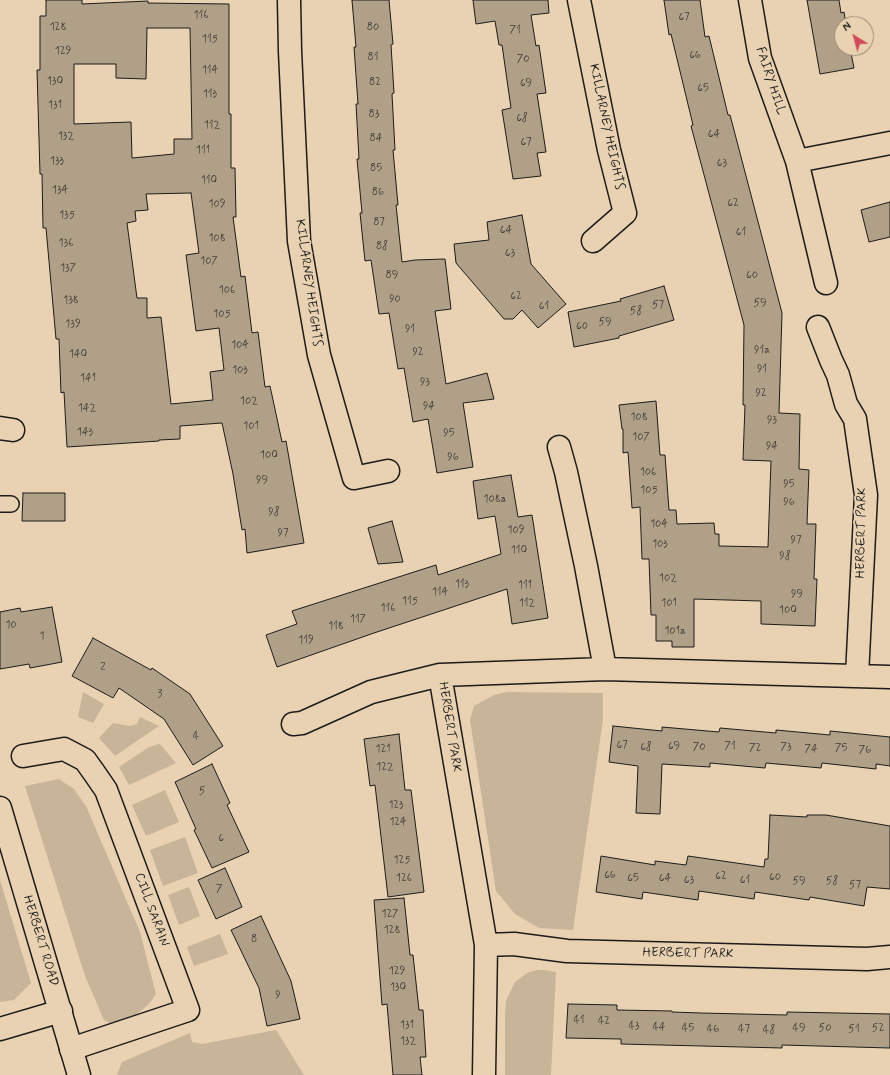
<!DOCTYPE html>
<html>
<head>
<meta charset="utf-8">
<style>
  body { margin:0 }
  #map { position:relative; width:890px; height:1075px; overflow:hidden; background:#e9d2b1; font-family:Mynerve,sans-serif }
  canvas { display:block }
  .north { position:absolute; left:834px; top:16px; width:40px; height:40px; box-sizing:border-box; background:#e9d2b1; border:1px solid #978975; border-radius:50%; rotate:323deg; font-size:11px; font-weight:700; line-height:16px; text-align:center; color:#1c1c1c }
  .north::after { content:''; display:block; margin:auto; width:14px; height:18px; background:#d1495b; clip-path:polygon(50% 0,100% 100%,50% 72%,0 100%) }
</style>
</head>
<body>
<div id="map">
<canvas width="890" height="1075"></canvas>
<div class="north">N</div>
</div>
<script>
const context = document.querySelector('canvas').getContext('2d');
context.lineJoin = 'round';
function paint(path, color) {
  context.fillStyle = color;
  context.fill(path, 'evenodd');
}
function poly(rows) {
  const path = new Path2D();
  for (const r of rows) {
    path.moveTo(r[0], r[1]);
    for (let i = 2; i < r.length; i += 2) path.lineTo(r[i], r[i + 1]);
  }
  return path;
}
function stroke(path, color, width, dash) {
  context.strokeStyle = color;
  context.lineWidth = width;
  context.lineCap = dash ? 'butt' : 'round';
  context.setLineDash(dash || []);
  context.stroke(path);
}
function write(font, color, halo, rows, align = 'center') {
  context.font = font + ' Mynerve,sans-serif';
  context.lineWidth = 4;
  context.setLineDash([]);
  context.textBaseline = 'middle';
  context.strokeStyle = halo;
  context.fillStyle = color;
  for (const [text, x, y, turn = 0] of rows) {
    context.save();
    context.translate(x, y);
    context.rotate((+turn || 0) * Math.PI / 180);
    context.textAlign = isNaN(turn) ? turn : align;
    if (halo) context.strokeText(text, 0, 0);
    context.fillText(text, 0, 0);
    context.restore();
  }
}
const green = poly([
  [83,692,104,704,93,723,78,717],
  [507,692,603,693,603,719,573,930,539,928,515,914,496,891,470,720,474,706,494,695],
  [140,717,159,726,115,756,99,738,113,723,130,726,137,724],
  [160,744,176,763,129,785,119,767,149,747],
  [59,779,74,789,86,806,140,932,156,994,149,1004,130,1020,111,1024,104,1020,85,976,25,786],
  [165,790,179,822,146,836,132,805],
  [185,837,198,873,163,886,150,850],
  [0,880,31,983,14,1000,0,1002],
  [189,887,200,916,179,925,168,895],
  [220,934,228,954,194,966,187,947],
  [536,970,544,970,556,972,551,1075,505,1075,505,1015,506,1001,515,982,527,973],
  [276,1030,304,1075,117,1075,122,1062,190,1033,192,1042,202,1044]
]);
const building = poly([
  [46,0,82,0,82,4,148,1,148,3,229,4,229,114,231,114,231,168,235,168,236,217,233,217,241,277,245,276,252,333,258,332,265,387,270,386,282,442,286,441,304,543,247,553,245,529,242,530,233,474,222,423,180,426,180,439,159,440,159,441,67,447,64,392,61,393,59,339,56,339,46,228,43,228,42,174,40,174,37,70,40,70,40,16,46,16,46,0],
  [147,28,190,28,192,139,174,139,174,154,132,158,131,122,74,124,74,64,116,64,116,78,146,79,147,28],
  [191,193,199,253,186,255,196,331,219,328,224,370,210,372,213,400,171,404,161,317,147,318,147,298,137,298,127,223,136,221,135,211,148,210,146,194,191,193],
  [352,0,389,0,393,44,391,45,394,93,392,94,395,150,393,150,398,205,396,205,402,262,415,260,445,259,451,309,435,311,446,384,487,373,494,399,463,403,473,467,437,473,428,419,413,422,404,368,398,369,389,313,379,314,371,260,365,261,360,213,362,213,357,159,359,159,356,104,358,104,354,47,356,47,352,0],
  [473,0,548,0,549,13,531,15,536,46,539,45,546,93,537,94,546,152,537,153,541,176,513,179,502,110,511,108,502,45,499,45,495,21,476,24,473,0],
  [664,0,700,0,705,37,709,36,728,115,730,115,782,313,779,413,800,414,799,469,809,470,807,524,816,524,814,579,817,579,815,626,761,624,761,601,694,599,694,647,672,647,672,641,656,641,656,615,651,615,649,559,642,559,640,507,632,508,628,452,623,453,623,429,622,429,619,405,656,401,660,455,665,455,669,510,676,510,677,524,714,523,715,534,719,534,719,546,768,547,771,461,743,460,745,405,743,405,744,325,691,126,693,125,671,34,669,35,664,0],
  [807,0,839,0,841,13,844,12,846,24,842,24,842,48,850,48,854,68,820,74,807,0],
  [890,202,890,237,869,242,861,210,890,202],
  [522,215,531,264,566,304,538,328,522,310,513,319,504,319,456,263,454,244,489,240,487,222,522,215],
  [664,286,674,320,619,336,619,338,574,347,568,312,621,301,620,299,664,286],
  [511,475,518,517,532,515,548,618,512,624,507,589,374,633,277,667,266,635,297,624,292,611,436,565,438,575,501,554,495,516,478,519,473,481,511,475],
  [23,493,65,493,65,521,22,521,23,493],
  [392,521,403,562,378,564,368,528,392,521],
  [52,607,62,662,30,668,29,664,0,669,0,612,20,608,21,612,52,607],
  [93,638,151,670,152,668,190,694,223,746,193,765,164,719,119,688,113,698,72,676,93,638],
  [613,726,662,731,662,727,719,732,720,728,776,733,776,730,830,735,830,731,890,737,890,766,876,764,876,769,822,763,821,768,766,763,765,768,710,763,710,767,662,764,660,814,636,813,638,766,609,762,613,726],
  [399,734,405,790,411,790,424,892,388,897,375,785,370,786,364,739,399,734],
  [212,764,230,803,227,805,249,852,212,868,194,830,196,829,175,782,212,764],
  [770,815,807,817,807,815,826,815,890,826,890,889,867,887,864,906,810,897,809,900,755,892,754,899,699,891,698,900,643,892,642,899,596,892,601,856,655,865,655,861,686,865,688,856,764,867,765,859,768,859,770,815],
  [225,868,242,907,216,919,198,880,225,868],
  [404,898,410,955,413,955,419,1010,423,1010,426,1057,420,1057,422,1075,393,1075,387,1004,382,1005,374,900,404,898],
  [261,916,291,981,300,1019,267,1026,259,988,231,930,261,916],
  [568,1004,617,1005,617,1010,672,1011,672,1012,701,1013,787,1015,787,1012,890,1014,890,1048,782,1045,782,1048,621,1044,621,1039,566,1038,568,1004]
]);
const service = poly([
  [0,504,11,504]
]);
const minor = poly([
  [289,0,290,51,299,241,319,355,354,478,388,471],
  [579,0,609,150,625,213,593,241],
  [750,0,760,58,797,161,826,283],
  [797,161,890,143],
  [818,327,831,360,838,375,846,404,855,419,866,495,857,676],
  [0,428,13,430],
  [559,447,566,472,586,566,605,669],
  [440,675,486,945,484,1075],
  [293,724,302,723,371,692,440,675,605,669,890,677],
  [23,756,64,749,85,760,95,774,106,790,188,1010,71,1049],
  [486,945,514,944,567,951,867,959,890,957],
  [0,1029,61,1011]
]);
const tertiary = poly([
  [0,808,79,1075]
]);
const numberNames = [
  ["116",201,16],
  ["67",684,18],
  ["128",58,28],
  ["80",373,28],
  ["71",515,31],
  ["115",210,40],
  ["129",63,52],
  ["66",695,56],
  ["81",373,58],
  ["70",523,60],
  ["114",210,71],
  ["130",55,82],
  ["82",375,83],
  ["69",526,84],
  ["65",703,89],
  ["113",210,95],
  ["131",55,106],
  ["83",374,115],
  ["68",522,119],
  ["112",212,126],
  ["64",714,135],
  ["132",66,137],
  ["84",376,139],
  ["67",526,143],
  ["111",203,151],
  ["133",57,162],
  ["63",722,164],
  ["85",376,169],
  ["110",209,181],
  ["134",60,191],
  ["86",378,193],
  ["62",733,204],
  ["109",217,205],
  ["135",67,216],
  ["87",379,223],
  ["64",506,231],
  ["61",741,233],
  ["108",217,239],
  ["136",66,244],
  ["88",382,247],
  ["63",510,254],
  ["107",209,262],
  ["137",68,269],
  ["89",392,276],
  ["60",752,276],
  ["106",227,291],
  ["62",516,297],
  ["90",395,300],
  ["138",71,301],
  ["59",760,304],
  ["57",658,306],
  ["61",544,307],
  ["58",636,312],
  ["105",222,315],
  ["59",605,323],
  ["139",73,325],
  ["60",582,327],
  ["91",410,330],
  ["104",240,346],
  ["91a",762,351],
  ["92",418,353],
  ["140",78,355],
  ["91",762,370],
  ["103",240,371],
  ["141",88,379],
  ["93",425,383],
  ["92",761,394],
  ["102",249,402],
  ["94",429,407],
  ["142",87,409],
  ["108",639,418],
  ["93",772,421],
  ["101",251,427],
  ["143",85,433],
  ["95",449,434],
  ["107",641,438],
  ["94",772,447],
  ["100",269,456],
  ["96",453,458],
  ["106",648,473],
  ["99",262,481],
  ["95",789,485],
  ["105",649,491],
  ["108a",495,500],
  ["96",789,503],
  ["98",274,513],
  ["104",659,525],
  ["109",516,531],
  ["97",283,534],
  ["97",796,541],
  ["103",660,545],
  ["110",519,551],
  ["98",785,557],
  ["102",668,579],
  ["113",462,585],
  ["111",525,586],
  ["114",440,593],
  ["99",797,595],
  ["115",410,602],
  ["112",527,604],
  ["101",669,604],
  ["116",388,609],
  ["100",788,611],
  ["117",358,620],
  ["10",11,626],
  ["118",336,627],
  ["101a",675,632],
  ["1",42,637],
  ["119",306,641],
  ["2",103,668],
  ["3",160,695],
  ["4",196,737],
  ["67",622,746],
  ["69",674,747],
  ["71",730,747],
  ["68",646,748],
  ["70",699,748],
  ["73",786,748],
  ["72",755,749],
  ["75",841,749],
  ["121",383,750],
  ["74",811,750],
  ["76",865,751],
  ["122",385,768],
  ["5",202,792],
  ["123",396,806],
  ["124",398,823],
  ["6",221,839],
  ["125",402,861],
  ["66",610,876],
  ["62",721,877],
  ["60",775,878],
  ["126",404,879],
  ["65",633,879],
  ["64",665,879],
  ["63",689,881],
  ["61",745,881],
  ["59",799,882],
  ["58",832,882],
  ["57",855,886],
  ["7",219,890],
  ["127",390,915],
  ["128",392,931],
  ["8",254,940],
  ["129",397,972],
  ["130",398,988],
  ["9",278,996],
  ["41",579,1021],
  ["42",604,1022],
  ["131",407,1026],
  ["43",634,1027],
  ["44",659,1028],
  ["45",688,1029],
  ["49",799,1029],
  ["50",825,1029],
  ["52",878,1029],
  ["46",713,1030],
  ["47",744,1030],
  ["51",854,1030],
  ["48",769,1031],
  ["132",408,1042]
];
const streetNames = [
  ["FAIRY HILL",770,81,72],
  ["KILLARNEY HEIGHTS",606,127,78],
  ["KILLARNEY HEIGHTS",308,283,82],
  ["HERBERT PARK",862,533,-89],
  ["HERBERT PARK",449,727,81],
  ["CILL SARAIN",151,910,70],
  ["HERBERT ROAD",40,941,73],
  ["HERBERT PARK",688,954,1]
];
paint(green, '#c7b499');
paint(building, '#b0a088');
stroke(building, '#1c1c1c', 1);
stroke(service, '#1c1c1c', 18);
stroke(minor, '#1c1c1c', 25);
stroke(tertiary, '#1c1c1c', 25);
stroke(service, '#e9d2b1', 15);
stroke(minor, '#e9d2b1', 22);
stroke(tertiary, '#e9d2b1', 22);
write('11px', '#413d37', null, numberNames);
write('13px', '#1c1c1c', '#e9d2b1', streetNames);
</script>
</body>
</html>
